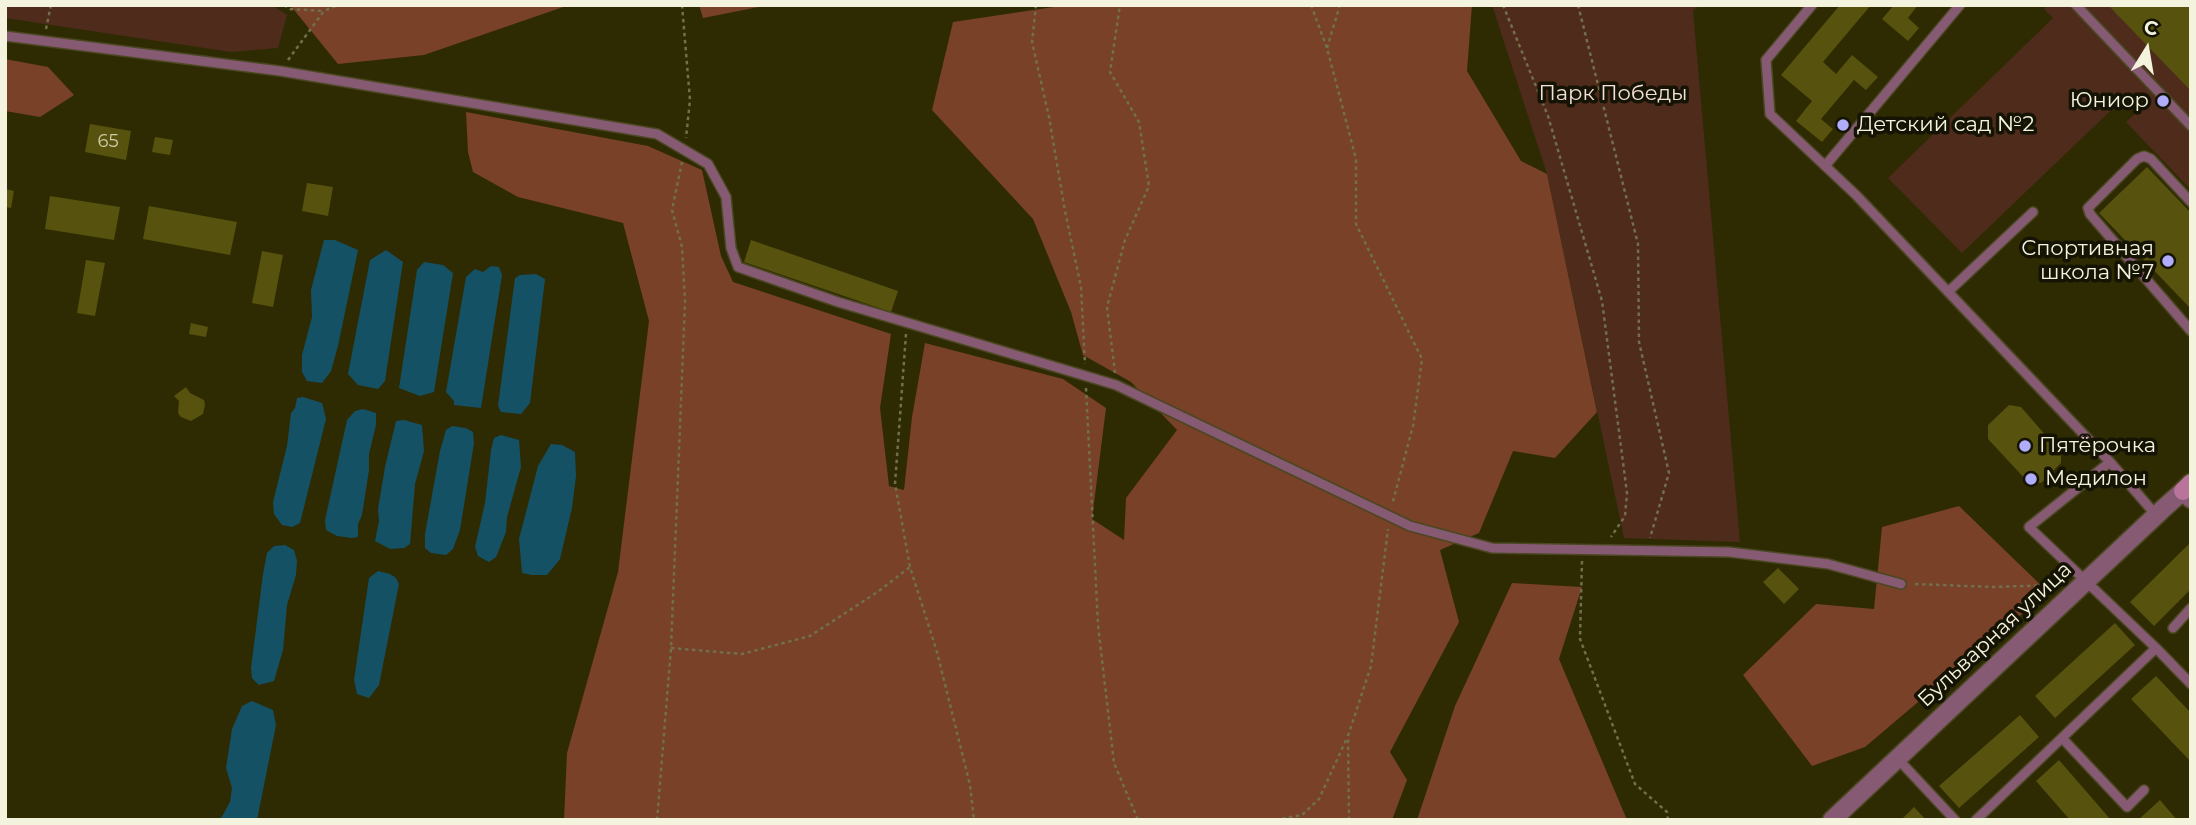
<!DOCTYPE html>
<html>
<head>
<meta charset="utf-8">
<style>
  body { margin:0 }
  #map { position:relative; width:2196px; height:825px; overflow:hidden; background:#2e2b02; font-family:Montserrat,sans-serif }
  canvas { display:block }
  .frame { position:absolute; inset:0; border:7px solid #f4f3dd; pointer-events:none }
  .north { position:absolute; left:2112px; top:14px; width:70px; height:70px; -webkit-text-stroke:5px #141304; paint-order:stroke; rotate:11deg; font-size:19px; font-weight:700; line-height:28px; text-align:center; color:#f4f3dd }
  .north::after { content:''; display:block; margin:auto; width:24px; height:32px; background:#f4f3dd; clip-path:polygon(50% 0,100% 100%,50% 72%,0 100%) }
</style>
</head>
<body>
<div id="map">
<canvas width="2196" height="825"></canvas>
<div class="frame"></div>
<div class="north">С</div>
</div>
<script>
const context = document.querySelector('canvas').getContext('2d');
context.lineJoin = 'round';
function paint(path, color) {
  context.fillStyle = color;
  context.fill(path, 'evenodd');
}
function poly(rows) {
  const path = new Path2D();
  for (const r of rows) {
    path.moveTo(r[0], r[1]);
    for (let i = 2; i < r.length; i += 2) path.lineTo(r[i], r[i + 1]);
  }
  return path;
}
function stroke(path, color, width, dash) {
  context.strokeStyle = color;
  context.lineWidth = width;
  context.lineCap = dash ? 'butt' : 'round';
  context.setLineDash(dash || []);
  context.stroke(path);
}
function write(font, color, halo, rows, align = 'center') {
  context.font = font + ' Montserrat,sans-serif';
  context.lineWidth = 7;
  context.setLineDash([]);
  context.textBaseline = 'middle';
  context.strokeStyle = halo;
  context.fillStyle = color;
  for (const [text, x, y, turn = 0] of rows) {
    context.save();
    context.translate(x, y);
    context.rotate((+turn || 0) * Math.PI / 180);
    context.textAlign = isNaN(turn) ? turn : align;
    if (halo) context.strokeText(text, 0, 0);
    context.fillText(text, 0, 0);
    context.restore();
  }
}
const green = poly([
  [5,5,272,5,287,15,278,48,231,52,5,18],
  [1492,5,1700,5,1693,11,1740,542,1624,538,1547,174],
  [2047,5,2191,5,2191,190,2126,122,2141,108,2128,94,1962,253,1888,178,2053,18,2044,9]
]);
const forest = poly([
  [290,5,569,5,424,55,338,64],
  [699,5,769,5,703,18],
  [1067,5,1472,5,1467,71,1521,161,1547,174,1597,412,1555,458,1513,451,1479,533,1440,550,1459,622,1390,752,1407,780,1392,820,564,820,567,753,618,572,649,321,623,223,518,197,473,172,468,152,466,112,648,146,702,170,721,256,733,282,891,334,880,408,889,486,904,490,912,417,925,343,1063,379,1106,408,1092,519,1124,540,1126,498,1177,430,1131,382,1083,355,1071,312,1033,219,932,110,953,22],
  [5,59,48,67,74,95,40,117,5,111],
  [1959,506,2048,592,1865,747,1812,766,1743,675,1816,604,1874,609,1882,527],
  [1512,583,1582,587,1559,659,1627,820,1417,820,1455,706]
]);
const water = poly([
  [324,240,335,240,358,250,338,346,331,371,322,383,307,381,302,372,302,355,312,317,311,290],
  [386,250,403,262,385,381,378,389,358,385,348,374,370,260],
  [424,262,443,265,453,273,434,392,420,396,399,388,417,270],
  [491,266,499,267,502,275,481,408,454,405,454,401,446,392,466,277,475,269,483,272],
  [536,274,545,279,530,403,521,414,501,412,498,406,515,278,520,275],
  [303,397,322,403,326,419,300,523,292,527,282,525,274,514,273,502,287,446,291,413,295,408,297,398],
  [363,409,376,413,376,425,369,454,369,470,362,515,358,524,358,537,352,538,337,536,326,530,325,520,347,420,355,411],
  [404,420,422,425,424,451,415,484,410,544,404,548,390,549,375,541,379,521,378,509,385,467,396,421],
  [452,426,466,428,473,432,474,443,460,530,453,549,446,555,431,553,425,548,425,534,440,451,446,430],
  [501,435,519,440,521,467,507,517,506,532,496,557,489,562,478,556,475,547,485,503,491,450,494,438],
  [551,444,562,445,575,452,576,476,572,508,560,559,547,575,532,575,522,573,519,539,538,466],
  [285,545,294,550,297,561,296,575,287,605,283,650,274,681,259,685,252,678,251,668,263,574,267,553,274,546],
  [378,571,390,574,396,578,399,584,379,685,369,698,357,694,354,680,369,578],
  [252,701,273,710,276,725,257,820,220,820,230,802,232,788,226,768,232,729,242,706]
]);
const building = poly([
  [1840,5,1871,5,1823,62,1836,74,1852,55,1878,77,1866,90,1854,80,1821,119,1833,129,1822,142,1796,121,1812,101,1781,75],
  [1894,5,1918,5,1908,18,1919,28,1908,41,1882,19],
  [2108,5,2191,5,2191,91],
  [90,124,131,131,126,160,85,152],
  [155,137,173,140,170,155,152,152],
  [2147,167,2191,213,2191,309,2099,213],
  [307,183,333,187,328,216,302,211],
  [5,189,14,191,11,208,5,207],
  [50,196,120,207,114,240,45,229],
  [149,206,237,222,230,255,143,239],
  [751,240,898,291,891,312,744,262],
  [262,251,283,255,273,307,252,303],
  [86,260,105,263,95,316,77,313],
  [191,323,208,327,206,337,189,334],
  [186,387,190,393,204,400,205,405,203,414,191,421,181,417,178,413,179,401,174,396],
  [2009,405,2021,407,2061,453,2061,463,2041,483,2027,481,1988,439,1988,425],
  [2191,542,2191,592,2189,591,2154,626,2130,602],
  [1778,568,1799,589,1784,604,1763,582],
  [2115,623,2135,645,2055,718,2035,696],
  [2156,676,2191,713,2191,762,2131,699],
  [2020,715,2039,737,1959,808,1939,786],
  [2059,760,2111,820,2070,820,2036,781],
  [2160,800,2177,820,2138,820],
  [1914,807,1926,820,1901,820]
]);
const path = poly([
  [284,5,290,9,324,11],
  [682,5,690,100,686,138],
  [1036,5,1032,42,1049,117,1065,211,1081,287,1085,364],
  [1311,5,1327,48,1356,159,1356,224,1422,359,1413,426,1392,505],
  [1503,5,1548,116,1602,301,1627,493,1625,516,1611,537],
  [1578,5,1638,244,1639,342,1669,473,1650,538],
  [46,29,51,5],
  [1327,48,1340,5],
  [288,60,324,11,338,5],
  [906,334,895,484,910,567,937,652,970,785,974,820],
  [1115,373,1107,307,1125,240,1149,186,1139,122,1110,72,1120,5],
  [1086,388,1098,625,1114,763,1138,820],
  [1582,561,1580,639,1635,784,1667,812,1668,820],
  [1915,584,1992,587,2058,585],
  [671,648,742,654,810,636,879,591,910,567],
  [657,820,671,648,685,302,682,247,672,210,682,162],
  [1275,820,1302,815,1319,799,1346,740],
  [1349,820,1348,736,1371,666,1388,529]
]);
const lane = poly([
  [1812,5,1766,60,1770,114,1856,195,2110,462,2156,515],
  [2076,5,2191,126],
  [5,36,280,71,657,134,708,164,726,197,731,248,738,267,838,302,1116,385,1410,526,1492,548,1729,552,1828,564,1901,584],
  [1825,166,1960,5],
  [2191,202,2151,159,2144,156,2137,159,2088,208,2090,214,2191,331],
  [1948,292,2033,212],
  [2173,628,2191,608],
  [2156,648,2191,684],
  [2062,738,2127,807,2144,790],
  [1897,758,1955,820],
  [1976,820,2156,648,2029,527,2110,462]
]);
const street = poly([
  [1832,820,2165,507,2183,491,2191,499]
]);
const secondary = poly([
  [2183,491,2191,483]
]);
const markers = [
  [2163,101,7,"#b0aefa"],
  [1843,125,7,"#b0aefa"],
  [2168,261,7,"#b0aefa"],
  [2025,446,7,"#b0aefa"],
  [2031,479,7,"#b0aefa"]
];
const numberNames = [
  ["65",108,142]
];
const parkNames = [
  ["Парк Победы",1613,94]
];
const poiNames = [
  ["Юниор",2149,101,"right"],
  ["Детский сад №2",1857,125],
  ["Спортивная",2154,249,"right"],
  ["школа №7",2154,273,"right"],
  ["Пятёрочка",2039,446],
  ["Медилон",2045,479]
];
const streetNames = [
  ["Бульварная улица",1995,635,-43]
];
paint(green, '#4e2b1b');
paint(forest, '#784128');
paint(water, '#145165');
paint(building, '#57520d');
stroke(lane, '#4a4721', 12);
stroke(street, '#4a4721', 21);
stroke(secondary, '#4a4721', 21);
stroke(path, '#716f4c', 2.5, [3.5, 3.5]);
stroke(lane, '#855a72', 9);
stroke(street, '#855a72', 18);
stroke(secondary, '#b8749b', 18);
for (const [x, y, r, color] of markers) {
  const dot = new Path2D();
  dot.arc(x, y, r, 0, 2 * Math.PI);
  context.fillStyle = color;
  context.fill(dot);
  stroke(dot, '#141304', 2.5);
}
write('18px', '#cdcba9', null, numberNames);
write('21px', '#f3e0d8', '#141304', parkNames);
write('21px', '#f4f3dd', '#141304', poiNames, 'left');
write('21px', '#f4f3dd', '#141304', streetNames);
</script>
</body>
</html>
